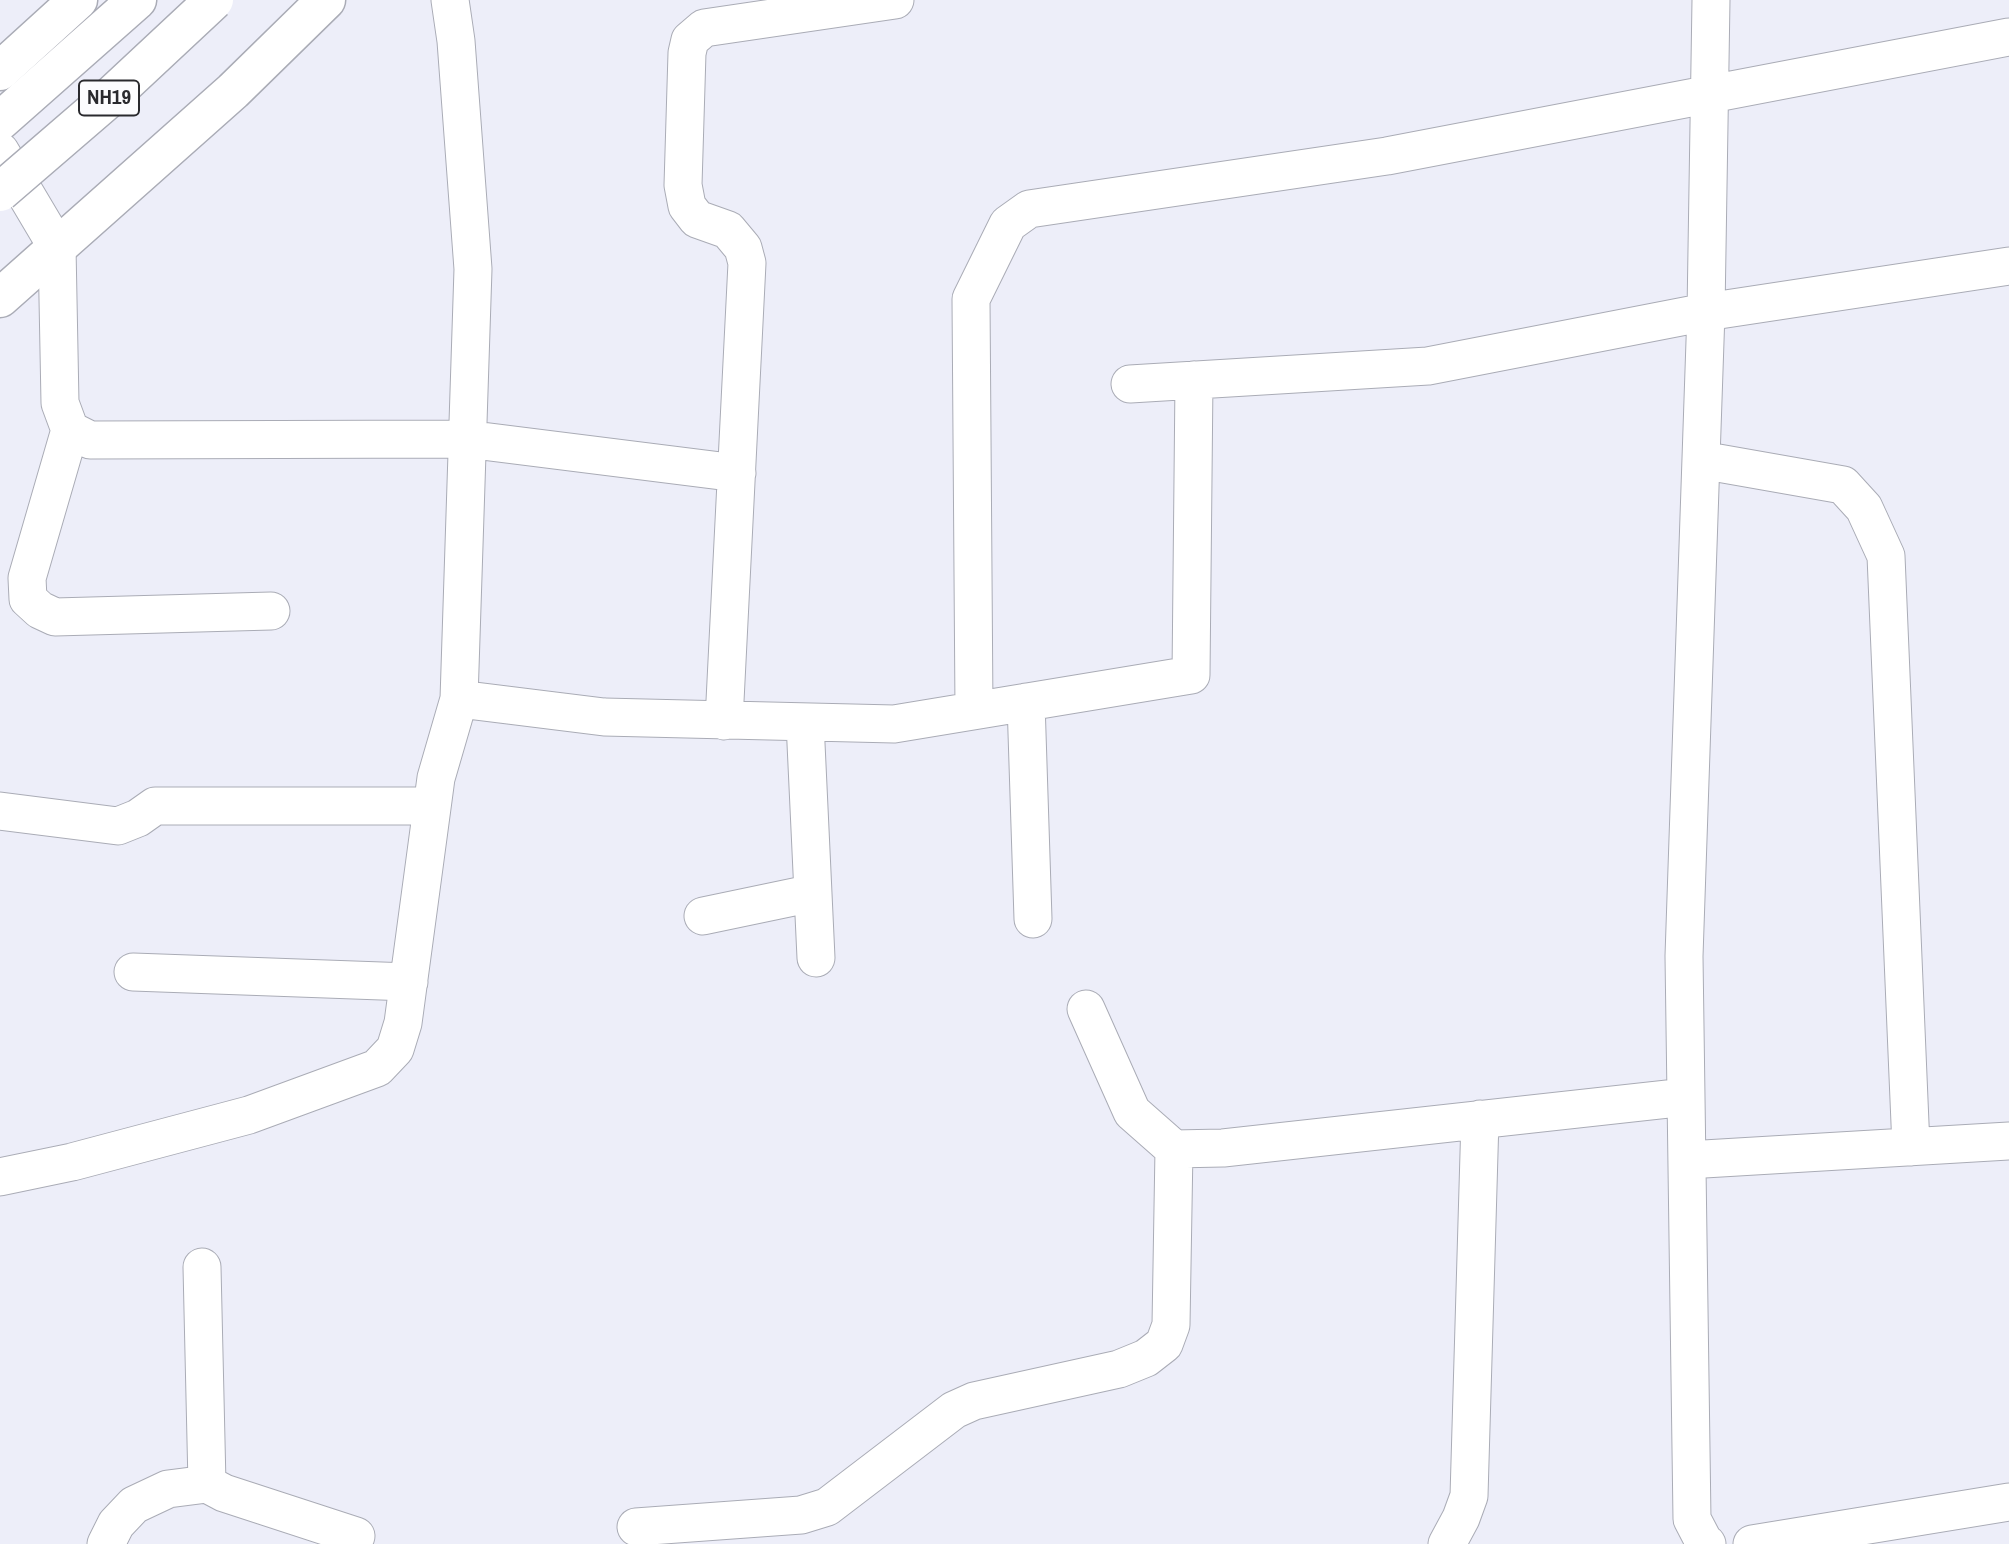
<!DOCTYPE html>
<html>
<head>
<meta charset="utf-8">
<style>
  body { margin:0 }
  canvas { display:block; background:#edeef9 }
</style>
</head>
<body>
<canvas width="2009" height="1544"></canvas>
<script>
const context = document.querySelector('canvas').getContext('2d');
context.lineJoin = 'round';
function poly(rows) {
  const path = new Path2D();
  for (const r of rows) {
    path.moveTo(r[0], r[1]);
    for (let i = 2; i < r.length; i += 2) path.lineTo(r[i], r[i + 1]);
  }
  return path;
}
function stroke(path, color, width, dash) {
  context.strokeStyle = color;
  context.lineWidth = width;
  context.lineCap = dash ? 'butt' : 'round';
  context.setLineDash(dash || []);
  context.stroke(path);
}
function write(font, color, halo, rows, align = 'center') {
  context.font = font + ' "Archivo Narrow",sans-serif';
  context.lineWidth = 7;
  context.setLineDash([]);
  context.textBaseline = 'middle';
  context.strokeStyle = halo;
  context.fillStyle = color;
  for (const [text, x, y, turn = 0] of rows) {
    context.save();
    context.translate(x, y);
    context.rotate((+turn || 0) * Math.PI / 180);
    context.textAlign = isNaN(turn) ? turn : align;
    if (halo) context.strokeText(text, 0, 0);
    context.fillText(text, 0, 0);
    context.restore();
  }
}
const minor = poly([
  [0,151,57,247,60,403,70,430,90,440,466,439,737,473],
  [1130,384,1428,366,1706,312,2009,266],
  [70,430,27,578,28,599,40,610,55,617,271,611],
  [1701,460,1843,485,1864,508,1886,556,1911,1147],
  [459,699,604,717,894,724,1191,675,1194,380],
  [1026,702,1033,919],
  [974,710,971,299,1008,224,1029,209,1387,156,2009,37],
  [724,721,747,263,743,248,728,230,697,219,687,206,683,185,687,53,690,40,704,28,895,0],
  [805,722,816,958],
  [0,811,118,826,138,818,155,806,432,806],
  [703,916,813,893],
  [133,972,409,982],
  [1086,1009,1132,1112,1174,1149,1223,1148,1686,1097],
  [1687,1160,2009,1141],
  [0,1177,72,1162,249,1115,377,1068,395,1049,403,1023,436,778,459,699,473,269,456,41,450,0],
  [202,1267,207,1484],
  [636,1527,801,1515,827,1507,954,1410,974,1401,1119,1369,1146,1358,1164,1344,1171,1325,1174,1149],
  [106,1544,116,1524,134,1505,168,1489,207,1484,224,1493,356,1536],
  [1447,1544,1461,1518,1469,1496,1480,1119],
  [1707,1544,1704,1542,1692,1519,1684,956,1706,312,1711,0],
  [1752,1544,2009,1502]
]);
const secondary = poly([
  [0,71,78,0],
  [0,298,233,91,326,0]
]);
const trunk = poly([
  [0,121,137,0]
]);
const trunkBridge = poly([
  [0,192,108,99,214,0]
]);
const shields = [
  [109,98,60]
];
const shieldNames = [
  ["NH19",109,98]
];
stroke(minor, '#aaacb6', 39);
stroke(secondary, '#aaacb6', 41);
stroke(trunk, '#aaacb6', 41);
stroke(minor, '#fff', 37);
stroke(secondary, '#fff', 38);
stroke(trunk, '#fff', 38);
stroke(trunkBridge, '#aaacb6', 41, []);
stroke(trunkBridge, '#fff', 38);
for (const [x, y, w] of shields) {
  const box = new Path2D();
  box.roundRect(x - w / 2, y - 17.5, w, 35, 5);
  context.fillStyle = '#fcfcfe';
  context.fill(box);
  stroke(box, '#2a2a2e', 2);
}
write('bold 21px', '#2a2a2e', null, shieldNames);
</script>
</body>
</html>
